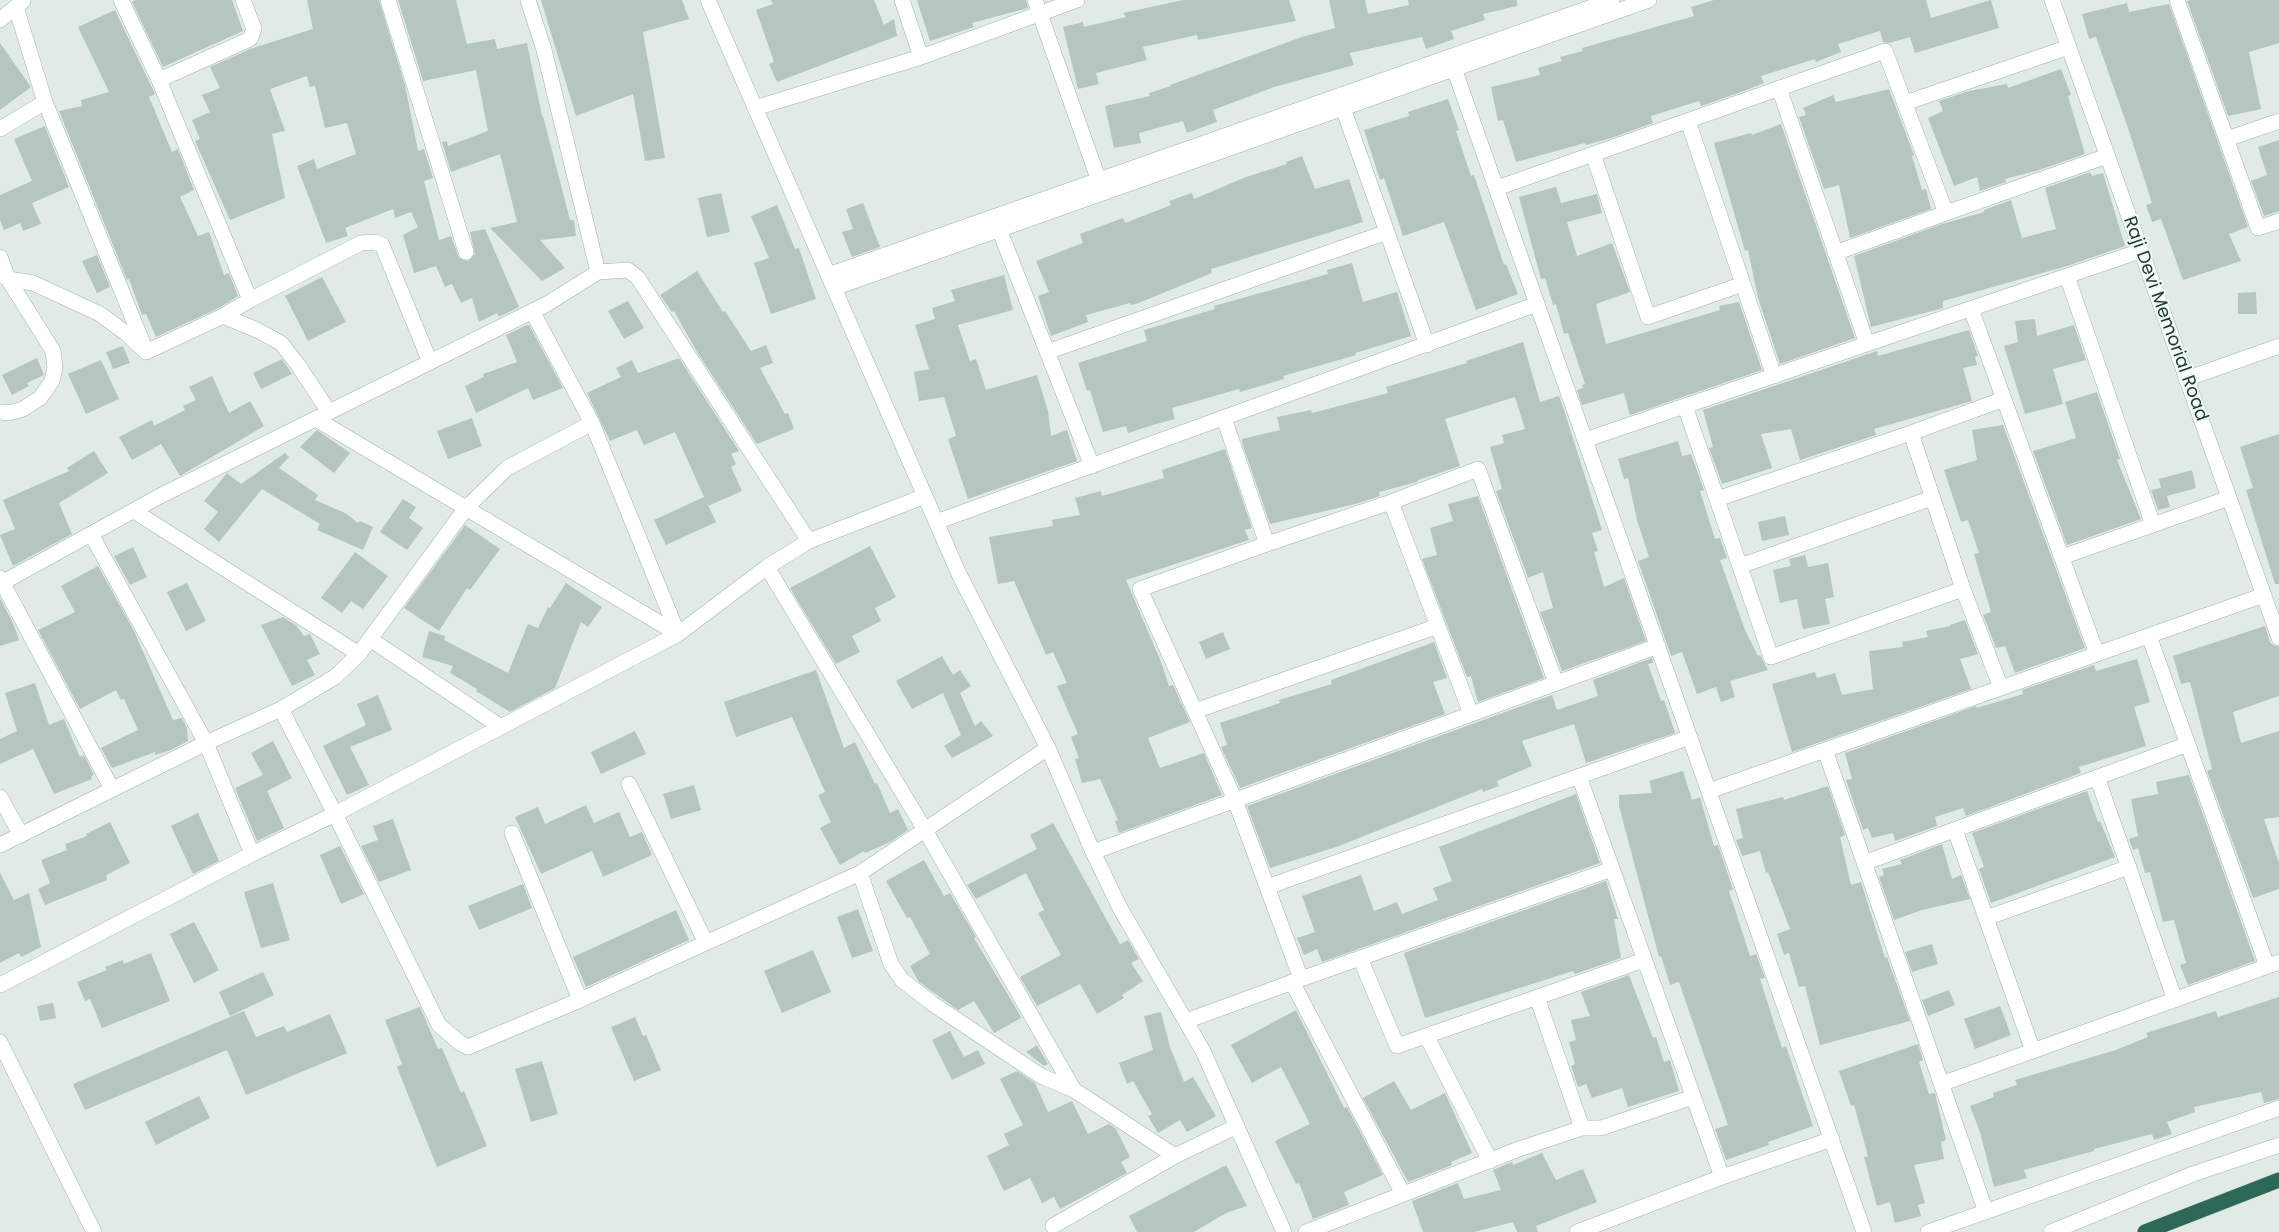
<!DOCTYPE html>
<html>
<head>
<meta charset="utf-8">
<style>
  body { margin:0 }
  canvas { display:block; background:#e0ebe5 }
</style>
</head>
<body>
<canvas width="2279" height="1232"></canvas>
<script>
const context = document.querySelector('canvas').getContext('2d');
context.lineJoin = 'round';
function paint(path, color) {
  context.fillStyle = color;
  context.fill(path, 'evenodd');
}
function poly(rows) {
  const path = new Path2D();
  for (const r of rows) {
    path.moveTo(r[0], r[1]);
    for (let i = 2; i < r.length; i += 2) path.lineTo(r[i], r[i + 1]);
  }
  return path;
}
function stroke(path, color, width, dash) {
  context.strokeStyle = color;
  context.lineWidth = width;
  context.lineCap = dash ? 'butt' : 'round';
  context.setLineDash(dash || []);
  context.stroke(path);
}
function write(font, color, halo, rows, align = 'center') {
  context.font = font + ' Poppins,sans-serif';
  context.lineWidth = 4;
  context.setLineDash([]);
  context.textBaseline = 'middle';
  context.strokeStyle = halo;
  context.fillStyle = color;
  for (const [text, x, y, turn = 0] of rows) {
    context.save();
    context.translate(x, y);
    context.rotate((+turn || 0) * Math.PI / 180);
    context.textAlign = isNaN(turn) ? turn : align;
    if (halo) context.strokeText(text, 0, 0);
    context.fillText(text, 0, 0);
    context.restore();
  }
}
const building = poly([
  [135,0,232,0,243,31,163,67,132,2],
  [307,0,379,0,405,85,418,151,424,149,433,178,424,181,439,240,451,236,459,258,468,261,475,254,470,232,485,229,519,307,499,317,497,313,479,322,472,298,461,303,452,284,445,287,436,266,414,273,403,235,418,227,411,212,395,218,393,209,345,228,348,236,326,243,297,166,314,159,317,169,356,154,347,123,325,128,315,86,310,87,307,76,270,89,285,131,272,134,285,198,230,220,195,141,200,139,192,120,210,112,202,95,220,88,210,67,250,49,313,29],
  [398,0,456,0,467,44,495,39,497,49,527,43,542,116,543,116,570,220,574,220,576,236,540,240,565,268,542,281,490,228,517,222,500,154,451,172,442,142,447,141,448,146,488,131,476,70,423,81],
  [541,0,682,0,689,19,643,32,665,158,645,161,633,94,576,116],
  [771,0,874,0,884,25,894,19,897,36,777,82,769,64,774,62,756,10,773,4],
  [917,0,1026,0,1028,8,972,23,974,27,930,41],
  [1183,0,1289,0,1296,21,1198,40,1197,35,1143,47,1147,60,1096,73,1099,84,1078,89,1063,27,1083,22,1084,27,1126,17,1123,13],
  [1329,0,1365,0,1368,14,1409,5,1408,0,1517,0,1517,6,1483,14,1485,20,1451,31,1454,39,1426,49,1422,37,1350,53,1354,65,1274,87,1213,110,1217,122,1187,133,1183,121,1139,133,1141,143,1114,148,1105,106,1150,96,1149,93,1171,86,1170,85,1302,37,1335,28],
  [1714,0,1926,0,1931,18,1991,0,1999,28,1915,53,1910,37,1889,43,1883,42,1880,31,1838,44,1841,52,1816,62,1815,59,1761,76,1764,83,1744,91,1701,106,1699,101,1651,116,1653,123,1611,138,1586,145,1585,143,1516,162,1503,120,1498,121,1491,87,1540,75,1538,68,1562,61,1560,57,1583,51,1582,48,1694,16,1691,7],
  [2192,0,2279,0,2279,43,2249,52,2261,109,2228,116,2187,1],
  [2127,3,2129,12,2169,4,2248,227,2229,234,2241,261,2183,280,2161,219,2152,222,2146,205,2152,203,2129,131,2096,37,2089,39,2082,14],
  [115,10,155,94,149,97,172,152,178,149,194,190,180,197,198,236,209,232,224,275,229,273,238,296,219,308,156,337,146,314,142,315,129,279,127,280,59,111,82,106,81,100,109,92,78,27],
  [0,43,31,87,0,110],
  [2061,69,2071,95,2068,96,2085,154,2039,170,2005,179,2006,182,1980,191,1977,177,1954,186,1928,118,1943,111,1939,101,1969,91,2007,84,2008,88],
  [1889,89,1914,155,1912,156,1922,190,1926,189,1931,209,1850,238,1839,185,1824,189,1799,117,1806,115,1803,108,1833,95,1836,102],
  [1448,99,1459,130,1456,131,1471,176,1474,175,1504,265,1506,264,1518,294,1476,310,1444,222,1403,236,1384,178,1380,180,1364,130,1409,116,1408,112],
  [1781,124,1855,338,1780,364,1758,298,1748,250,1745,251,1714,143,1751,133,1752,135],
  [45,126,69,187,32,203,41,224,23,231,20,223,4,230,0,220,0,195,32,181,14,139],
  [2279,140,2279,211,2264,216,2251,181,2267,175,2258,147],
  [1302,156,1315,189,1349,179,1363,222,1211,269,1212,273,1136,304,1130,305,1130,303,1086,315,1088,322,1051,336,1038,296,1049,292,1036,261,1083,243,1080,234,1123,218,1125,223,1171,205,1169,201,1192,193,1194,199,1246,177,1287,164,1286,162],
  [2090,172,2092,176,2103,173,2125,246,2067,266,1943,301,1943,308,1871,327,1854,256,1942,224,1984,212,1984,210,2011,200,2022,238,2056,229,2045,188],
  [1556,187,1561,203,1597,194,1602,213,1567,222,1577,256,1612,243,1630,292,1596,304,1606,344,1720,310,1719,306,1739,302,1762,370,1630,415,1624,393,1582,405,1577,390,1583,388,1582,385,1585,384,1568,333,1564,334,1556,304,1553,305,1545,278,1541,279,1519,197],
  [721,193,730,232,707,237,698,198],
  [863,203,880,247,852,257,842,232,853,229,846,209],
  [777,205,795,249,799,248,816,299,771,314,754,263,769,258,751,216],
  [97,255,110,287,97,293,82,261],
  [1352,263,1363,302,1397,292,1411,336,1355,353,1356,355,1283,376,1284,379,1240,392,1239,389,1172,408,1175,419,1153,425,1128,433,1126,426,1103,432,1090,390,1087,391,1078,363,1147,341,1144,330,1215,309,1214,306,1328,274,1327,270],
  [697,271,723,312,725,311,751,351,766,345,773,363,760,368,785,414,788,413,794,429,757,444,697,352,674,311,672,312,660,295],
  [1004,275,1013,310,958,325,970,361,976,359,986,390,1037,375,1048,411,1051,436,1067,430,1077,461,968,499,948,439,956,436,944,397,919,401,914,372,929,369,915,325,935,319,932,308,955,301,951,290],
  [322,277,346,322,308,341,285,296],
  [2256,292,2257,314,2238,314,2238,293],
  [628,301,644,328,624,339,608,311],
  [2035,319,2037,336,2074,325,2086,360,2053,369,2063,404,2025,414,2004,346,2018,342,2015,321],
  [527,325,529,325,563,388,533,400,528,388,476,413,465,386,484,377,483,374,517,362,506,335],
  [1969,330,1978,356,1975,357,1977,365,1963,368,1972,401,1874,429,1876,435,1800,460,1791,429,1761,434,1772,468,1722,484,1709,448,1713,447,1703,410,1877,351,1878,356],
  [1523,342,1540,402,1559,396,1564,410,1602,530,1592,533,1598,551,1594,552,1604,587,1624,578,1646,641,1562,671,1540,612,1553,608,1543,572,1528,578,1496,491,1502,489,1490,447,1504,443,1502,435,1525,429,1515,397,1445,419,1460,466,1418,480,1417,482,1379,492,1380,496,1355,504,1270,524,1242,443,1242,439,1280,430,1277,417,1311,410,1312,413,1388,393,1386,387,1467,363,1466,361],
  [123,346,130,363,113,369,106,352],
  [37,358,44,375,27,383,29,386,12,395,2,375],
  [679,358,739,451,731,454,736,464,731,467,742,491,708,506,675,432,644,445,637,430,610,441,587,393,621,377,616,368,632,360,638,373],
  [282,359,292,374,261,389,253,373],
  [101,360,119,399,86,414,68,374],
  [212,376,229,413,250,401,264,426,180,476,161,444,132,460,119,437,152,420,154,426,185,410,183,406,196,400,189,387],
  [2097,392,2120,459,2117,460,2141,519,2067,545,2033,451,2076,438,2065,402],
  [472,418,482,446,448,459,437,431],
  [2003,425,2085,648,2015,673,2005,646,1996,648,1983,615,1991,612,1974,554,1979,553,1968,520,1961,522,1944,470,1977,460,1972,430],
  [317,430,350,453,334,473,300,447],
  [2279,434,2279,584,2275,584,2246,490,2253,488,2240,447],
  [1678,441,1682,456,1691,454,1704,490,1700,491,1715,539,1720,538,1727,558,1720,560,1745,630,1758,656,1760,655,1768,670,1730,681,1735,697,1721,702,1716,687,1697,694,1682,652,1671,656,1638,561,1649,557,1637,520,1628,478,1624,479,1618,459],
  [1225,449,1252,528,1245,530,1249,540,1126,580,1161,662,1169,686,1173,685,1190,722,1148,738,1160,768,1204,753,1222,795,1119,833,1115,821,1118,820,1100,779,1082,783,1075,759,1079,758,1071,737,1078,734,1057,686,1067,683,1053,652,1046,655,1014,581,998,584,989,537,1053,526,1052,520,1080,515,1075,498,1101,491,1102,496,1164,478,1162,470],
  [94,451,108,473,59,503,72,534,13,566,0,535,15,529,3,500,69,471,67,468],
  [285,453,289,457,279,468,318,495,315,500,345,513,358,523,360,521,373,527,363,550,317,530,320,524,262,489,219,542,204,529,218,512,204,501,227,473,241,484],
  [2192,470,2196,488,2167,496,2170,507,2158,510,2151,490,2161,488,2159,479],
  [1478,496,1544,678,1478,702,1471,676,1467,677,1422,559,1437,555,1430,528,1453,521,1448,504],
  [704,497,716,522,666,545,654,520],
  [403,499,416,507,409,518,423,528,407,550,380,532],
  [1785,516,1789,535,1762,541,1758,522],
  [465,525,500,549,470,590,467,588,439,631,404,608],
  [870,546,896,597,875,608,881,621,852,636,860,652,836,664,790,588],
  [133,547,147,577,130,585,114,556],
  [355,552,388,576,363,609,351,601,342,613,321,598],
  [1805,555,1808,567,1828,563,1834,597,1825,599,1830,624,1803,629,1797,599,1780,603,1773,570,1791,566,1789,559],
  [98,566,134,631,173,720,182,718,187,728,188,741,171,750,155,755,155,752,112,768,101,748,138,730,124,699,121,700,116,690,80,709,38,630,75,612,61,586],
  [187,583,206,621,186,631,167,592],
  [566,583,602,607,588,627,581,622,555,688,510,712,476,691,477,689,450,673,453,666,422,657,429,631,445,636,444,640,508,673,528,624,538,628,548,607,550,608],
  [0,598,13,623,19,640,0,646],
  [283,617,296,625,304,636,310,634,320,654,307,660,315,675,292,686,261,625],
  [1965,620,1978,654,1960,659,1971,689,1792,752,1772,684,1815,672,1817,678,1835,673,1842,695,1873,689,1869,651,1903,647,1902,642,1928,637,1926,631,1950,626,1950,625],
  [2265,626,2270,642,2273,645,2279,647,2279,696,2233,712,2241,743,2279,731,2279,817,2264,819,2279,863,2279,889,2253,898,2207,771,2212,769,2190,682,2181,684,2173,656],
  [1223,632,1230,649,1206,659,1199,642],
  [1434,642,1447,678,1433,682,1445,714,1240,788,1221,747,1227,745,1220,723,1280,703,1279,700,1332,684,1331,680],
  [942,656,953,675,960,670,971,686,960,693,975,726,981,721,993,736,952,758,944,746,961,735,943,693,912,709,896,681],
  [1652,658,1653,663,1648,664,1661,701,1664,700,1675,733,1586,763,1574,724,1522,741,1532,766,1497,781,1499,786,1483,792,1482,789,1339,846,1270,868,1247,806,1552,695,1557,710,1598,696,1593,680],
  [2137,659,2150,702,2134,707,2146,746,2079,767,2081,773,1966,816,1963,808,1935,817,1937,826,1895,841,1893,833,1872,838,1868,828,1863,830,1846,780,1852,779,1845,753,1976,706,1977,708,2023,694,2022,690,2094,665,2096,671],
  [816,670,844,748,855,742,875,784,877,783,890,813,898,809,908,830,890,842,865,853,864,851,840,865,820,828,831,822,818,795,825,792,792,717,736,737,724,702],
  [35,683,49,725,64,719,80,757,84,755,94,775,91,776,92,779,54,794,33,749,0,764,0,739,17,731,5,693],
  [378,695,392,730,350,747,369,785,347,795,323,746,366,725,357,704],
  [635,731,646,754,601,774,591,752],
  [273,741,292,778,267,791,284,828,257,841,235,788,263,775,251,753],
  [1683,771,1692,800,1700,797,1714,846,1718,845,1733,889,1729,891,1750,956,1756,954,1765,978,1760,979,1782,1048,1786,1046,1813,1126,1768,1142,1769,1145,1726,1160,1715,1129,1728,1125,1679,982,1670,985,1661,956,1659,957,1619,806,1619,795,1652,793,1649,781],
  [2189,775,2255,961,2188,985,2180,965,2186,963,2174,920,2163,922,2150,872,2145,873,2138,848,2133,850,2129,839,2138,836,2131,799,2158,794,2156,782],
  [694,785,701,810,671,819,663,794],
  [1828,786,1845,835,1840,837,1851,885,1861,882,1885,958,1887,957,1910,1021,1820,1045,1805,986,1799,987,1789,953,1784,955,1777,934,1790,929,1768,872,1766,873,1760,851,1742,856,1736,840,1743,838,1736,809,1783,797,1784,800],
  [2087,791,2098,822,2100,821,2115,857,1991,903,1979,869,1984,867,1972,833],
  [1576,794,1600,863,1322,962,1317,949,1304,955,1297,938,1315,932,1302,896,1361,875,1374,911,1397,902,1402,914,1438,900,1433,888,1452,881,1439,847],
  [586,805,594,823,619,812,630,837,642,832,652,855,603,877,592,851,541,874,515,817,538,807,545,824],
  [198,813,219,861,193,874,171,826],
  [393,819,411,870,379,882,361,846,378,840,373,826],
  [110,822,130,863,106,875,107,880,45,905,38,889,50,883,41,860,67,850,65,844,87,836,86,834],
  [1053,823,1120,944,1128,940,1139,959,1131,963,1143,981,1122,995,1124,998,1097,1014,1080,984,1037,1006,1020,977,1061,955,1038,913,1044,910,1026,873,976,899,967,885,1037,849,1030,835],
  [1942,844,1952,879,1961,875,1970,899,1922,910,1894,920,1879,877,1884,875,1882,869,1902,864,1900,860],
  [340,846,364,894,341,904,320,855],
  [924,860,944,896,950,893,976,937,974,938,1020,1015,1021,1018,994,1033,974,1001,958,1010,919,982,910,966,930,954,910,917,907,918,886,881],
  [0,873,14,900,29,893,41,947,21,957,19,953,0,963],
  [1606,881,1618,919,1614,919,1621,958,1575,974,1573,971,1425,1018,1404,953],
  [273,883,290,940,261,948,244,892],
  [523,884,532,908,479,930,468,906],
  [858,909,873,951,852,958,837,917],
  [676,910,689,940,586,987,573,957],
  [194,922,219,970,194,983,170,934],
  [1932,944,1938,964,1912,972,1905,952],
  [813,950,831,992,782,1013,764,971],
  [151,953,170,1001,102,1028,90,999,85,1001,77,982,107,970,105,967,123,960,124,964],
  [263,972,274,995,230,1016,219,992],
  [1629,975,1653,1038,1656,1037,1664,1062,1670,1060,1679,1091,1628,1107,1622,1088,1592,1098,1586,1084,1578,1087,1571,1066,1575,1064,1569,1042,1576,1040,1571,1020,1590,1016,1581,992],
  [1949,990,1955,1005,1928,1016,1922,1000],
  [2279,997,2279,1099,2264,1103,2261,1092,2194,1107,2195,1112,2167,1122,2172,1134,2154,1140,2152,1134,2094,1149,2094,1151,2024,1170,2027,1178,1994,1187,1980,1132,1970,1106,1994,1097,1993,1093,2017,1085,2015,1080,2116,1050,2148,1037,2146,1033,2216,1011,2218,1017],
  [53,1003,56,1018,40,1021,37,1006],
  [2000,1006,2011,1035,1975,1049,1964,1019],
  [420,1007,438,1049,442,1048,461,1093,464,1091,487,1146,437,1167,397,1067,402,1064,385,1020],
  [1296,1010,1344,1108,1347,1107,1383,1175,1344,1192,1349,1205,1313,1219,1299,1183,1296,1184,1275,1141,1310,1124,1281,1067,1252,1083,1231,1045],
  [244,1011,256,1037,284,1026,287,1032,330,1014,347,1053,246,1095,227,1050,85,1110,73,1084],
  [1161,1012,1170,1047,1184,1082,1193,1077,1216,1116,1187,1132,1180,1120,1158,1133,1148,1116,1152,1114,1133,1081,1127,1084,1119,1063,1153,1050,1144,1016],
  [635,1017,643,1036,646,1035,661,1070,634,1081,611,1027],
  [950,1031,964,1057,978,1050,985,1064,952,1080,932,1040],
  [1918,1044,1923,1060,1919,1062,1929,1094,1935,1093,1946,1140,1941,1142,1944,1159,1914,1165,1925,1203,1918,1205,1921,1216,1895,1223,1890,1202,1877,1206,1864,1157,1868,1156,1854,1105,1851,1106,1839,1071],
  [1037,1045,1048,1064,1044,1066,1026,1052],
  [542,1061,558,1114,531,1122,515,1069],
  [1017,1071,1035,1083,1048,1112,1072,1101,1088,1134,1109,1124,1116,1129,1130,1157,1121,1162,1127,1173,1060,1209,1054,1197,1042,1203,1030,1178,1004,1191,987,1156,1009,1145,1004,1134,1023,1125,1000,1079],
  [1394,1081,1411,1110,1445,1093,1472,1153,1451,1162,1452,1165,1408,1182,1363,1098],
  [199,1096,210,1118,156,1145,145,1122],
  [1542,1153,1556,1180,1583,1169,1597,1202,1536,1226,1538,1232,1517,1232,1513,1222,1474,1232,1423,1232,1412,1201,1458,1183,1464,1199,1501,1190,1493,1170,1512,1162,1513,1165],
  [1226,1165,1247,1206,1226,1213,1194,1232,1137,1232,1129,1216]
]);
const minor = poly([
  [121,0,159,80,250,39,254,29,243,0],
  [388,0,466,252],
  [528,0,544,50,598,272,628,270,638,278,809,541,925,496],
  [708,0,959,574,1048,748,1093,852,1120,908,1203,1051,1284,1232],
  [902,0,921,57],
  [1035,0,1099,181],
  [2052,0,2279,638],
  [2177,0,2258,228,2279,221],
  [16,7,45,102,144,346],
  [0,20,23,1],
  [1450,57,1864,1232],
  [1779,88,1867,344],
  [1905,103,2069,47],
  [755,108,921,57,1077,0],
  [1343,108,1427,345],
  [1688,121,1774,376],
  [0,129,45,102],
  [2227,139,2279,121],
  [1593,154,1648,317,1743,284],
  [1497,188,1885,51,1946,213,2107,156],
  [999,229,1092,466],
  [1835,253,1946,213],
  [0,257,8,279,33,283,100,314,127,334,146,352,223,316,250,300,159,80],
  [828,275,1612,0],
  [2067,276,2153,525],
  [834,288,1649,0],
  [250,300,361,243,375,242,382,245,430,362],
  [1971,309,2097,654],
  [532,311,592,423,678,634,767,567,809,541],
  [223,316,257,330,281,343,298,365,329,412],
  [1047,352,1387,232],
  [2186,379,2279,346],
  [1685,406,1771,657,1963,589,2001,688],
  [0,412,9,413,23,409,40,398,52,381,55,368,53,351,8,279,3,276],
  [316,419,678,634],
  [1585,440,2140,251],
  [1717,499,1911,433],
  [1391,502,1478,469,1556,683],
  [134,511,359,654],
  [936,522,1537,304],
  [1267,544,1391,502,1471,714],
  [2062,557,2229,498],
  [1740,566,1932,498],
  [767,567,925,830,1074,1090],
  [0,578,112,789],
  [0,584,160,496,547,304,598,272],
  [1963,589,1911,433,2004,399],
  [2149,636,2267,966],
  [370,639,501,727],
  [281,709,335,814,439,1025,460,1043,468,1047,580,1000,860,873,1048,748],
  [1195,711,1438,626],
  [1825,750,1986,1212],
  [1579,776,1722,1177],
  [2097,777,2175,1000],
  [629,784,706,943],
  [1709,791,2264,595],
  [0,797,21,835],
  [1955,830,2033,1051],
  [512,833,580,1000],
  [0,845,206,743,281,709,335,677,359,654,466,508,507,468,592,423],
  [1093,852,1658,646],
  [252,854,335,814,678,634],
  [1864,863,2188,744],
  [860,873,891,964,902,980,933,1004,1041,1076,1074,1090,1175,1156,1237,1126],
  [1267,887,1690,737],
  [1986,918,2129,867],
  [1360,958,1397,1046,1644,960],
  [1301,979,1612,869],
  [1292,982,1403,1194],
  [0,985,252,854,206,743,91,534],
  [1537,997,1582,1128],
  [1186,1021,1301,979,1235,800,1140,589,1267,544,1224,418],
  [1427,1037,1490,1161],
  [0,1042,94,1232],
  [1941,1084,2279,962],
  [1053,1226,1175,1156],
  [1306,1232,1519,1149,1582,1128,1601,1128,1693,1097],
  [1577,1232,1722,1177,1832,1139],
  [1928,1232,2279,1108],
  [2051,1232,2193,1174,2279,1145]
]);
const highway = poly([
  [2145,1232,2279,1180]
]);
const streetNames = [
  ["Raji Devi Memorial Road",2165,319,70]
];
paint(building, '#b5c6be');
stroke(minor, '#a3b3ac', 16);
stroke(highway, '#c1c8c6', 16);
stroke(minor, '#fff', 15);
stroke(highway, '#2d6757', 15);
write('18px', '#213b32', '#f0f8f3', streetNames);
</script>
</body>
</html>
